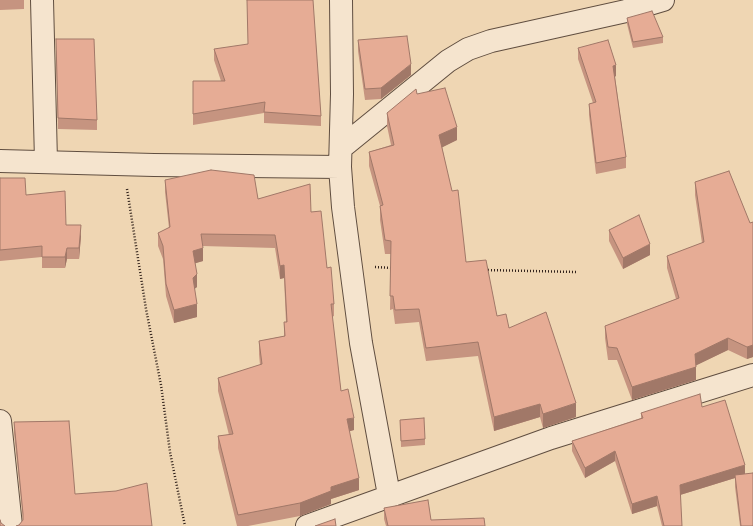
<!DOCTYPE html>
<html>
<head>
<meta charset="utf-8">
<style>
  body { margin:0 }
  canvas { display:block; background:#efd6b3 }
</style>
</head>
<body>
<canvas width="753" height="526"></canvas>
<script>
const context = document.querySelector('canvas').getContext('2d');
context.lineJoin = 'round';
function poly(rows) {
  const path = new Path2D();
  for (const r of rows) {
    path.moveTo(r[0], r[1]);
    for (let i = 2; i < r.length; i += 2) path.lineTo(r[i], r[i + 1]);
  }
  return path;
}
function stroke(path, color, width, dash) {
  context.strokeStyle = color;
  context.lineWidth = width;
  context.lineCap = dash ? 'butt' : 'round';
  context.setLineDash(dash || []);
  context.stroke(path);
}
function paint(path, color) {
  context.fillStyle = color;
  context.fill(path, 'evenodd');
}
const path = poly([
  [127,189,146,309,161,385,170,452,185,526],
  [375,267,392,268],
  [485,270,577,272]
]);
const minor = poly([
  [42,0,46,161],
  [341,0,342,94,340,167,343,207,361,343,389,495],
  [341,148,448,61,468,49,491,41,626,11,663,0],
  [0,161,154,165,340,167],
  [0,421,11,526],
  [307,526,551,438,753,375]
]);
const wall = poly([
  [0,0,24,0,24,9,0,10],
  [627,18,663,37,663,43,633,48,627,24],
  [358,40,411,75,381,99,365,100,358,51],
  [578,48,616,76,615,77,626,157,626,168,596,174,589,115,589,104,593,103,578,59],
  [214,49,321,116,321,126,264,123,264,113,193,125,193,81,221,81,214,60],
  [56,50,97,120,97,130,58,129],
  [417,94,457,140,442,147,466,262,497,316,509,328,576,417,543,428,540,417,494,431,478,356,426,361,419,322,395,324,393,309,390,310,391,254,385,254,380,220,380,206,369,166,369,152,391,145,387,126,387,113],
  [0,178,26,195,66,225,81,236,79,259,67,259,65,268,42,268,42,257,0,261],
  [165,180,258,199,311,212,327,268,334,304,334,316,332,317,341,391,354,430,349,431,359,490,331,499,331,504,300,516,248,526,237,526,218,448,218,436,229,435,218,391,218,378,260,365,259,354,259,341,284,336,284,322,286,322,284,278,280,279,275,248,202,246,203,261,195,263,197,287,194,289,197,317,174,323,166,296,163,259,158,246,158,233,169,228,165,192],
  [695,182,750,223,753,222,753,357,747,359,728,350,696,365,696,380,632,400,617,360,608,360,605,338,605,326,676,299,667,268,667,256,702,243,695,195],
  [609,230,650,255,623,269,609,241],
  [702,407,745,474,753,526,740,526,735,487,735,478,680,495,682,526,662,526,657,506,632,514,615,461,585,478,572,451,572,441,641,418,641,413],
  [400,420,425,439,425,445,401,447],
  [14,422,75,494,19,525,23,520,23,518,14,433],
  [384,508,431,520,485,526,386,526,384,519]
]);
const shadedWall = poly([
  [411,64,411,75,381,99,381,88],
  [616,65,616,76,613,77,613,66],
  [457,127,457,140,439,149,439,135],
  [81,225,81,236,79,259,79,248],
  [650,244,650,255,623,269,623,258],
  [67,248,67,259,65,268,65,257],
  [203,248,203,261,193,264,193,251],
  [284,265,284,278,280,279,280,266],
  [197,274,197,287,193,290,193,278],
  [197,304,197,317,174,323,174,310],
  [728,338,728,350,695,366,695,354],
  [753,345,753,357,747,359,747,347],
  [696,367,696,380,632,400,632,387],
  [576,403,576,417,543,428,543,414],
  [540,404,540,417,494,431,494,417],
  [354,418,354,430,347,432,347,419],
  [615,451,615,461,585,478,585,468],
  [745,465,745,475,735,475,735,478,680,495,680,485],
  [359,478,359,490,331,499,331,504,300,516,300,503,331,487],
  [657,496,657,506,632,514,632,504]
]);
const building = poly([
  [247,0,313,0,321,116,264,112,265,102,193,114,193,81,225,81,214,49,248,44,247,0],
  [652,11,663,37,633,42,627,18,652,11],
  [407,36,411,64,381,88,365,89,358,40,407,36],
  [56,39,94,39,97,120,58,118,56,39],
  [608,40,616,65,613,66,626,157,596,163,589,104,596,102,578,48,608,40],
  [445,88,457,127,439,135,452,191,458,190,466,262,486,260,497,316,506,314,509,328,546,312,576,403,543,414,540,404,494,417,478,342,426,348,419,309,395,310,393,296,390,296,391,241,385,240,380,206,383,205,369,152,394,145,387,113,416,89,417,94,445,88],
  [211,170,254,175,258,199,310,184,311,212,321,211,327,268,331,267,334,304,331,304,341,391,348,389,354,418,347,419,359,478,331,487,331,491,300,503,238,515,218,436,233,434,218,378,262,364,259,341,285,336,284,322,287,322,284,265,280,266,275,235,201,234,203,248,193,251,197,274,193,278,197,304,174,310,166,284,163,246,158,233,170,227,165,180,211,170],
  [729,171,750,223,753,222,753,345,747,347,728,338,695,354,696,367,632,387,617,348,608,347,605,326,679,298,667,256,704,242,695,182,729,171],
  [0,178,25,178,26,195,65,191,66,225,81,225,79,248,67,248,65,257,42,257,42,246,0,250,0,178],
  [639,215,650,244,623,258,609,230,639,215],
  [700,394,702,407,725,400,745,465,680,485,682,526,664,526,657,496,632,504,615,451,585,468,572,441,643,418,641,413,700,394],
  [424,418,425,439,401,441,400,420,424,418],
  [69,421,75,494,116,491,147,483,152,526,16,526,19,525,23,520,23,514,14,422,69,421],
  [753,473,753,526,741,526,735,475,753,473],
  [428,500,431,520,484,518,485,526,388,526,384,508,428,500],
  [335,519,336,526,315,526,335,519],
  [0,520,1,523,5,526,0,526,0,520]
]);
stroke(minor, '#604e40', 24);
stroke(path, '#30211a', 2.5, [1, 2]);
stroke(minor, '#f5e4ce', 22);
paint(wall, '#c69480');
paint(shadedWall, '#a17868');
paint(building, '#e6ac95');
stroke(building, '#a17868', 1);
</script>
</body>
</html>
